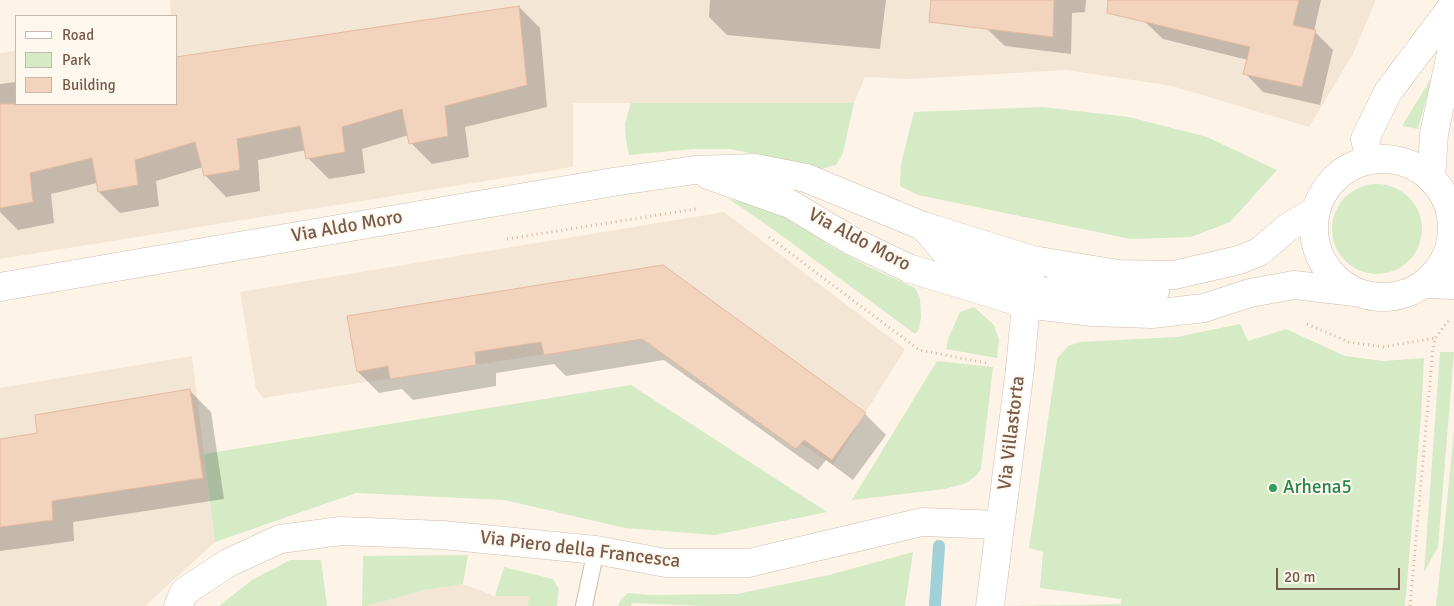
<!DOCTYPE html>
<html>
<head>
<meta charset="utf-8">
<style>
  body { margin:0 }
  #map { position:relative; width:1454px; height:606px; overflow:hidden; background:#fdf4e7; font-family:Signika,sans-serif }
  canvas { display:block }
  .legend { position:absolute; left:15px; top:15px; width:162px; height:90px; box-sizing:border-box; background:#fff8ee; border:1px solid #c9b9ad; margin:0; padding:6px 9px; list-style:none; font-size:15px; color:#775a4b }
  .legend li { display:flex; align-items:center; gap:10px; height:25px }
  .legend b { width:25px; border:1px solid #c9b9ad }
  .scale { position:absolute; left:1276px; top:568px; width:124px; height:22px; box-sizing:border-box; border:2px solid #775a4b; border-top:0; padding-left:6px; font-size:15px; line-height:18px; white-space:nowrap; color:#775a4b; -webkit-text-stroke:4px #fff8ee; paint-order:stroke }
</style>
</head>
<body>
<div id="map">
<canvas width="1454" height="606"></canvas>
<ul class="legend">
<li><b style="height:6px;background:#fff"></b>Road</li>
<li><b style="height:14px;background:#d4ebc5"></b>Park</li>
<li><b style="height:14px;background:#f2d3be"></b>Building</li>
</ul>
<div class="scale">20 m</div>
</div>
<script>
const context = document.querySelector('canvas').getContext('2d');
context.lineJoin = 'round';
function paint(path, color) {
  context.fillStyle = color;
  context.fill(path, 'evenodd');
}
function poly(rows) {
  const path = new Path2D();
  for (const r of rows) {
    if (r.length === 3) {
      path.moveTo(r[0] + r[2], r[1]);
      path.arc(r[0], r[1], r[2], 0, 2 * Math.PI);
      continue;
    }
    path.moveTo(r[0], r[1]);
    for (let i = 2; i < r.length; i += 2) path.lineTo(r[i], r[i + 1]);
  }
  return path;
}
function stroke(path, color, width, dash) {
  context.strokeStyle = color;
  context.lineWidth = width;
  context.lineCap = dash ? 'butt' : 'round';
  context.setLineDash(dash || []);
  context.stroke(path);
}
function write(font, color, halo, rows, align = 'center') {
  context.font = font + ' Signika,sans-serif';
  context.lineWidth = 4;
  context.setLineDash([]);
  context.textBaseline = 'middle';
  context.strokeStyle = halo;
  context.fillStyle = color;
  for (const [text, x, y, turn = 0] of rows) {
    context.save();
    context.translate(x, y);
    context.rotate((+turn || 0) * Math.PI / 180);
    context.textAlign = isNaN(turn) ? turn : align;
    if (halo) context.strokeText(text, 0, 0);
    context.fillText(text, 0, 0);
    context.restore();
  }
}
const residential = poly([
  [170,0,1376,0,1353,54,1309,127,1172,86,1066,70,912,79,865,77,854,103,573,103,573,167,0,259,0,53,16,51,16,104,176,104,176,16,171,16],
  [724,212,905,349,833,465,642,339,263,398,256,389,240,292],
  [192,356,215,542,145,606,0,606,0,388],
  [463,584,495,596,530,596,528,606,367,606,424,590]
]);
const green = poly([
  [1433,75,1418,129,1402,126],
  [631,103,854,103,843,153,836,165,821,169,731,149,693,149,629,155,626,140,625,123],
  [1042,107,1129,117,1207,137,1277,170,1230,222,1191,237,1131,239,918,195,900,186,901,164,914,112],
  [1377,229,45],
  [729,199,777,211,802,224,827,244,867,266,915,288,920,298,921,317,919,329,915,334,774,230],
  [974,307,994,325,999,340,997,358,946,349,948,339,960,312],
  [1240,324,1248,341,1286,329,1345,356,1383,361,1424,358,1421,417,1405,606,1008,606,1121,604,1121,599,1040,588,1043,552,1029,548,1057,359,1068,346,1080,342,1177,337],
  [1440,352,1454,352,1438,547,1424,572],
  [937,361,993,367,981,469,976,476,966,483,945,489,852,500],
  [631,385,827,512,715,535,625,528,504,500,356,493,215,542,204,454],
  [1454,430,1454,606,1436,606,1443,543],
  [913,552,905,606,702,606,632,603,631,606,618,606,621,599,628,593,650,595,737,594,829,575],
  [468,555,463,584,425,590,367,606,362,606,363,556],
  [290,560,321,560,327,606,219,606,252,580],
  [504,567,553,579,559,589,557,606,528,606,529,596,495,596]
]);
const shadow = poly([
  [710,0,886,0,880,49,727,35,709,17],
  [988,0,1086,0,1085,12,1072,13,1071,54,1005,46,986,28],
  [1149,0,1321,0,1314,31,1333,50,1320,105,1263,92,1245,73,1248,60,1163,39,1144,21],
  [519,7,540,28,547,107,465,127,469,157,432,164,411,143,409,135,362,149,365,173,329,179,308,158,306,150,258,160,260,191,226,197,205,175,203,167,156,181,159,206,120,213,99,192,97,183,51,194,54,223,18,230,0,212,0,84,16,82,16,104,176,104],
  [663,266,865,414,886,435,853,480,826,460,818,470,664,360,566,376,554,364,496,373,496,386,413,400,402,389,379,393,358,372,348,317],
  [190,391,211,412,224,499,73,522,74,541,0,551,0,440,39,434]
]);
const stream = poly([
  [935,606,939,546]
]);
const building = poly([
  [931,0,1054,0,1053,37,929,22,931,0],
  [1108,0,1299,0,1293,25,1316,30,1302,87,1243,74,1250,47,1107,13,1108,0],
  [519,6,527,85,445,106,448,136,409,144,402,109,342,127,345,152,306,159,300,126,237,139,240,170,204,176,195,142,135,160,138,185,98,192,92,158,30,173,33,202,0,208,0,104,176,104,176,57,519,6],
  [663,265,866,413,832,460,804,440,796,449,642,339,544,355,541,342,475,352,476,365,390,379,388,366,357,372,347,316,663,265],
  [190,389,203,478,52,501,53,520,0,527,0,439,37,433,35,415,190,389]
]);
const path = poly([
  [769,237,919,350,986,363],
  [507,239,696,209],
  [1307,324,1349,342,1383,347,1435,338],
  [1410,606,1433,348,1435,338,1449,320]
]);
const service = poly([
  [584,606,596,550]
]);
const minor = poly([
  [708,175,790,204,852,241,908,268,1026,304],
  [1450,210,1454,212],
  [923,226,951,258,1001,272,1026,304],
  [1424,284,1454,285],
  [0,287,613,182,695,170,755,168,806,178,923,226,1033,260],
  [178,606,184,592,228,563,280,539,341,531,443,535,596,550,666,563,749,563,922,522,1000,525]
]);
const tertiary = poly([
  [1383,228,69],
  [1370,160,1365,139,1388,92,1454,4],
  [1431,179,1434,134,1454,39],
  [1026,304,1092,312,1152,314,1204,308,1250,293,1294,285,1355,292],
  [1026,304,1062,285,1122,294,1151,295,1155,291],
  [990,606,1020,369,1026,304,1033,260,1118,274,1174,275,1239,260,1259,252,1287,228,1316,210]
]);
const markers = [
  [1273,488,5,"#2e9e5b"]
];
const streetNames = [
  ["Via Aldo Moro",347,227,-10],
  ["Via Aldo Moro",859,240,28],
  ["Via Villastorta",1012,433,-83],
  ["Via Piero della Francesca",580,550,7]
];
const leisureNames = [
  ["Arhena5",1283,488]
];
paint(residential, '#f4e6d5');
paint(green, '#d4ebc5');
paint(shadow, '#0003');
stroke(stream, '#a1d0d9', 12);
paint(building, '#f2d3be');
stroke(building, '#e5b99f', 1);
stroke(service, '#cfbcad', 18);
stroke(minor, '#cfbcad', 29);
stroke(tertiary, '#cfbcad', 29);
stroke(path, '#d7b6a1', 3, [1, 4]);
stroke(service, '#fff', 16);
stroke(minor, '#fff', 28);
stroke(tertiary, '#fff', 28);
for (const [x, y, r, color] of markers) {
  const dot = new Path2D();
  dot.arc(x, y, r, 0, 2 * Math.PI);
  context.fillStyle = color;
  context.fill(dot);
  stroke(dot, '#fff8ee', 2);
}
write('19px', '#775a4b', '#fff8ee', streetNames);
write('19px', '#27864d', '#fff8ee', leisureNames, 'left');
</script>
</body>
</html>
